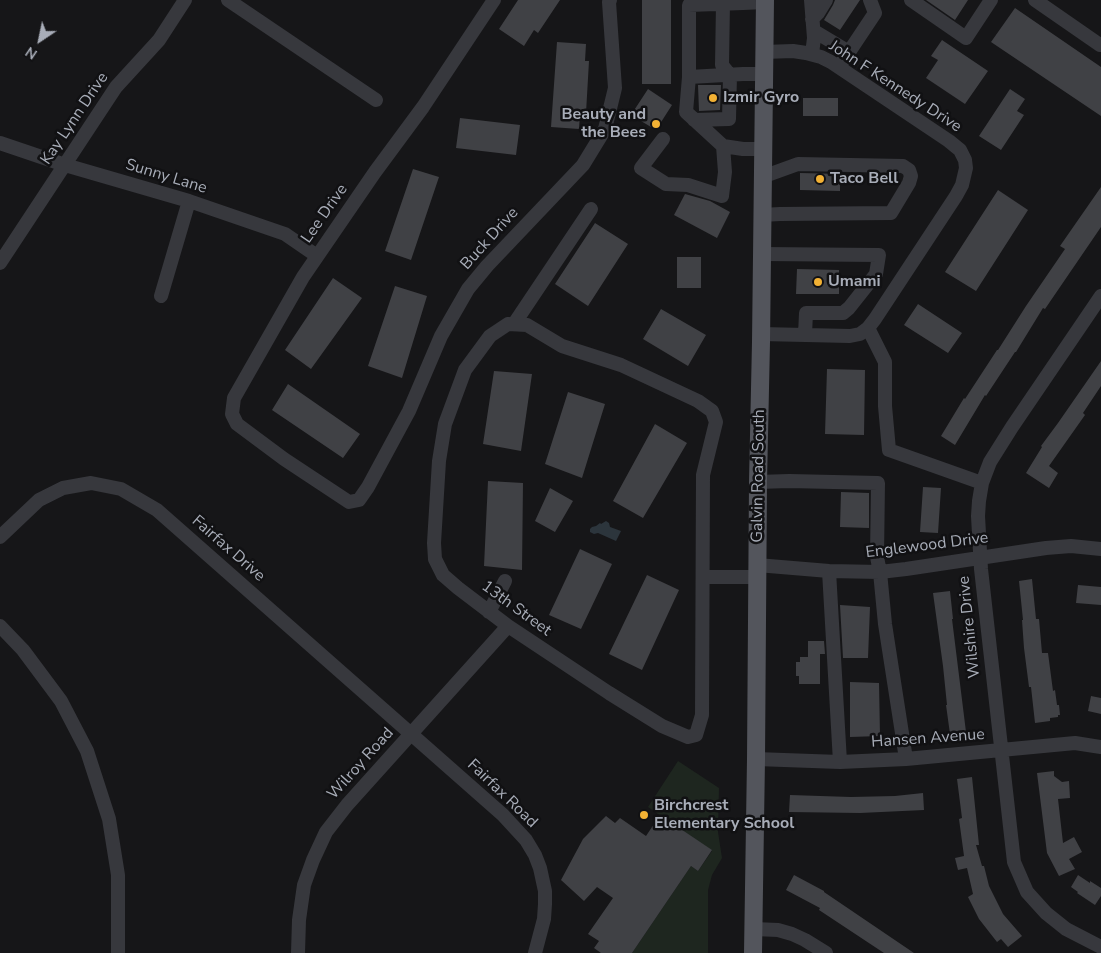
<!DOCTYPE html>
<html>
<head>
<meta charset="utf-8">
<style>
  body { margin:0 }
  #map { position:relative; width:1101px; height:953px; overflow:hidden; background:#161618; font-family:"Nunito Sans",sans-serif }
  canvas { display:block }
  .north { position:absolute; left:15px; top:15px; width:50px; height:50px; -webkit-text-stroke:4px #111113; paint-order:stroke; rotate:214deg; font-size:14px; font-weight:700; line-height:20px; text-align:center; color:#a8adb8 }
  .north::after { content:''; display:block; margin:auto; width:18px; height:22px; background:#a8adb8; clip-path:polygon(50% 0,100% 100%,50% 72%,0 100%) }
</style>
</head>
<body>
<div id="map">
<canvas width="1101" height="953"></canvas>
<div class="north">N</div>
</div>
<script>
const context = document.querySelector('canvas').getContext('2d');
context.lineJoin = 'round';
function paint(path, color) {
  context.fillStyle = color;
  context.fill(path, 'evenodd');
}
function poly(rows) {
  const path = new Path2D();
  for (const r of rows) {
    path.moveTo(r[0], r[1]);
    for (let i = 2; i < r.length; i += 2) path.lineTo(r[i], r[i + 1]);
  }
  return path;
}
function stroke(path, color, width, dash) {
  context.strokeStyle = color;
  context.lineWidth = width;
  context.lineCap = dash ? 'butt' : 'round';
  context.setLineDash(dash || []);
  context.stroke(path);
}
function write(font, color, halo, rows, align = 'center') {
  context.font = font + ' "Nunito Sans",sans-serif';
  context.lineWidth = 5;
  context.setLineDash([]);
  context.textBaseline = 'middle';
  context.strokeStyle = halo;
  context.fillStyle = color;
  for (const [text, x, y, turn = 0] of rows) {
    context.save();
    context.translate(x, y);
    context.rotate((+turn || 0) * Math.PI / 180);
    context.textAlign = isNaN(turn) ? turn : align;
    if (halo) context.strokeText(text, 0, 0);
    context.fillText(text, 0, 0);
    context.restore();
  }
}
const green = poly([
  [678,761,719,788,718,832,722,858,712,875,708,890,708,953,632,953,691,866,698,871,712,851,648,807]
]);
const water = poly([
  [606,521,609,523,610,527,621,531,616,541,598,533,594,534,590,532,590,529,592,527,596,526,600,523,601,524]
]);
const building = poly([
  [518,0,560,0,538,33,534,30,524,46,499,29],
  [642,0,671,0,671,84,642,84],
  [835,0,860,0,840,30,824,20,833,5],
  [926,0,968,0,955,20],
  [1015,8,1101,67,1101,116,991,42],
  [942,40,988,71,965,104,926,78,938,60,931,56],
  [557,42,586,44,585,61,589,61,586,113,580,113,579,129,551,127],
  [698,85,721,85,720,110,699,111],
  [648,89,672,105,656,130,631,115],
  [1010,89,1025,99,1017,111,1024,115,1001,150,979,136],
  [803,98,838,98,838,116,803,116],
  [460,118,520,125,516,155,456,148],
  [413,169,439,177,411,260,385,251],
  [800,173,840,174,840,191,800,190],
  [1101,187,1101,227,1045,309,1043,308,1016,352,1015,352,986,396,985,395,955,445,941,436,964,398,965,399,997,350,998,350,1026,306,1065,249,1060,246],
  [998,190,1028,210,976,291,945,272],
  [685,194,710,201,730,212,717,238,674,215],
  [595,223,628,244,588,306,555,284],
  [677,257,701,257,701,288,677,288],
  [797,269,839,270,839,294,796,294],
  [333,278,362,298,311,369,285,350],
  [395,286,427,296,402,378,368,366],
  [918,304,962,333,948,353,904,325],
  [661,309,706,335,688,366,643,339],
  [1101,361,1101,386,1083,413,1085,415,1049,466,1058,473,1049,488,1026,473,1042,447,1041,446,1058,423],
  [827,369,865,370,864,435,825,434],
  [494,371,532,374,521,451,483,444],
  [288,384,360,434,343,458,272,410],
  [568,392,605,404,582,478,545,464],
  [655,424,687,443,643,518,613,501],
  [488,481,523,483,522,570,484,566],
  [923,487,941,488,938,533,920,532],
  [550,488,573,501,555,532,535,521],
  [841,492,869,493,869,528,840,527],
  [580,549,612,564,581,629,549,615],
  [647,575,679,590,642,670,609,654],
  [1032,579,1036,619,1039,619,1042,653,1048,653,1053,691,1055,690,1057,705,1059,705,1060,715,1058,715,1058,717,1050,718,1050,721,1035,723,1031,687,1029,687,1024,648,1022,620,1023,620,1019,581],
  [1078,585,1101,587,1101,605,1076,603],
  [950,591,953,619,952,619,966,732,950,734,946,705,947,705,943,666,933,593],
  [840,605,870,607,868,658,843,658],
  [808,641,824,641,825,654,820,654,820,684,799,684,799,676,796,676,796,662,800,662,800,657,808,657],
  [850,682,879,683,880,736,850,737],
  [1091,696,1101,698,1101,714,1088,711],
  [1054,771,1054,776,1062,782,1069,781,1070,798,1058,799,1063,843,1074,837,1082,852,1069,859,1075,869,1059,876,1047,853,1037,773],
  [972,777,979,845,976,845,982,866,984,866,989,886,1003,914,1022,936,1008,947,1001,939,997,942,979,919,968,897,973,894,967,868,958,870,955,858,964,856,959,819,962,818,957,779],
  [923,793,924,810,860,813,789,812,790,795,851,797,895,796],
  [660,815,712,850,698,871,691,866,632,953,601,953,594,948,599,941,588,934,613,898,597,887,584,901,561,880,583,839,606,816,615,823,620,818,646,836],
  [794,875,824,891,824,892,914,953,884,953,819,910,820,908,786,890],
  [1078,875,1090,883,1090,881,1101,888,1101,896,1095,905,1077,893,1078,892,1071,887]
]);
const minor = poly([
  [228,0,376,100],
  [494,0,423,107,375,172,303,277,234,398,232,414,237,424,284,459,349,502,359,500,368,487,409,411,441,336,468,289,487,266,583,165,605,129,615,88,609,2,610,0],
  [811,0,814,38,812,54],
  [911,0,966,38,991,0],
  [1035,0,1100,45],
  [812,19,818,13,826,0],
  [814,31,849,52],
  [839,67,875,13,870,0],
  [689,77,743,74,764,74],
  [694,120,729,119,730,75,722,65,723,3],
  [663,139,641,168,666,184,688,185,722,196,725,172,723,146,743,149,763,149],
  [0,143,65,165,189,201,285,234,317,256],
  [723,146,686,112,689,77,689,5,743,3,765,2],
  [762,215,780,214,891,213,909,183,911,176,909,170,903,166,798,164,762,177],
  [762,254,879,255,876,274,849,308,843,313,806,313,805,335],
  [0,263,116,87,159,40,185,0],
  [161,296,189,201],
  [1101,296,1012,427,990,462,982,483,979,501,978,516,981,569,1014,862,1027,892,1046,913,1066,929,1101,947],
  [508,324,527,325,562,346,621,365,698,401,712,411,716,422,703,475,702,715,696,735,688,737,662,726,609,693,508,626,458,588,443,575,435,559,434,543,439,461,445,424,465,370,490,336,508,324],
  [514,324,591,209],
  [868,328,885,362,885,406,889,450,982,483],
  [761,334,850,336,860,334,868,328,875,319,956,196,962,185,966,168,965,160,960,150,949,141,831,62,821,57,806,53,793,51,764,52],
  [758,482,789,481,878,483,877,557,880,572,885,624,906,759],
  [0,537,39,500,63,488,91,483,121,489,157,510,503,815,526,840,535,855,540,868,545,891,545,904,544,919,535,953],
  [757,565,829,571,880,572,906,569,1046,548,1071,546,1101,549],
  [829,571,840,762],
  [703,577,758,577],
  [489,612,505,581],
  [0,626,23,650,61,701,87,751,109,819,118,875,118,953],
  [756,759,840,762,906,759,1075,743,1101,747],
  [754,929,778,930,792,934,805,940,826,953],
  [298,953,299,920,304,885,313,860,326,832,347,805,508,626]
]);
const major = poly([
  [753,953,756,759,758,482,761,342,765,0]
]);
const markers = [
  [713,98,5,"#f2b134"],
  [656,124,5,"#f2b134"],
  [820,179,5,"#f2b134"],
  [818,282,5,"#f2b134"],
  [644,815,5,"#f2b134"]
];
const streetNames = [
  ["John F Kennedy Drive",895,87,33],
  ["Kay Lynn Drive",75,119,-56],
  ["Sunny Lane",166,177,17],
  ["Lee Drive",325,214,-55],
  ["Buck Drive",490,239,-48],
  ["Galvin Road South",759,476,-89],
  ["Englewood Drive",927,546,-7],
  ["Fairfax Drive",228,549,41],
  ["13th Street",516,609,36],
  ["Wilshire Drive",970,627,-96],
  ["Hansen Avenue",928,739,-4],
  ["Wilroy Road",361,764,-48],
  ["Fairfax Road",502,794,44]
];
const poiNames = [
  ["Izmir Gyro",723,98],
  ["Beauty and",646,115,"right"],
  ["the Bees",646,133,"right"],
  ["Taco Bell",830,179],
  ["Umami",828,282],
  ["Birchcrest",654,806],
  ["Elementary School",654,824]
];
paint(green, '#1e261f');
paint(water, '#2c353c');
paint(building, '#404145');
stroke(minor, '#37383d', 14);
stroke(major, '#53555c', 18);
for (const [x, y, r, color] of markers) {
  const dot = new Path2D();
  dot.arc(x, y, r, 0, 2 * Math.PI);
  context.fillStyle = color;
  context.fill(dot);
  stroke(dot, '#111113', 2);
}
write('16px', '#a8adb8', '#111113', streetNames);
write('bold 16px', '#a8adb8', '#111113', poiNames, 'left');
</script>
</body>
</html>
